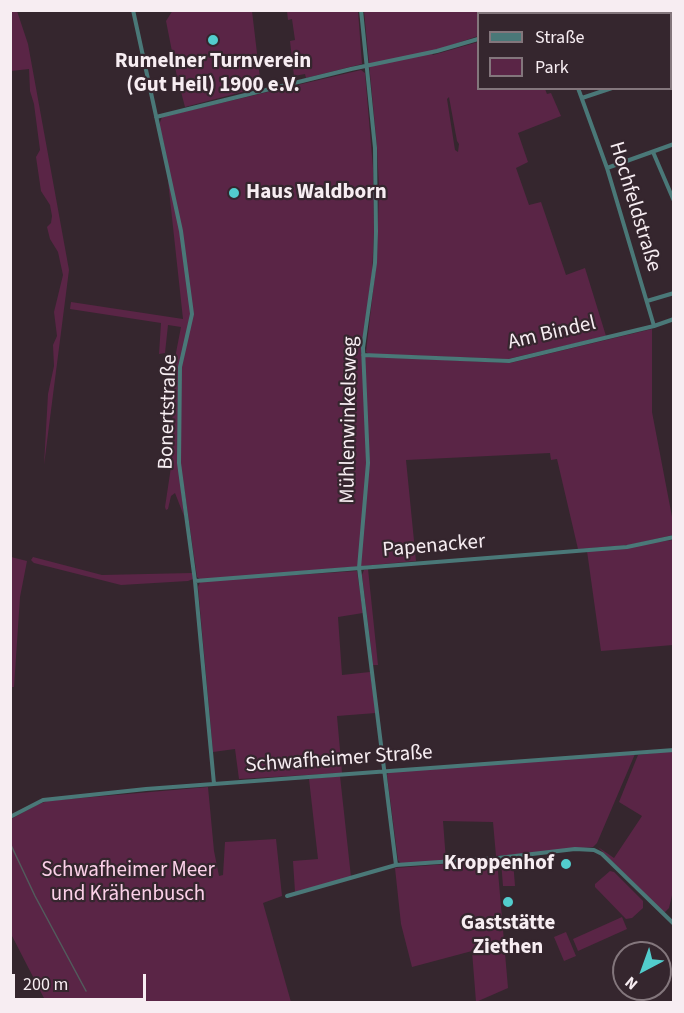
<!DOCTYPE html>
<html>
<head>
<meta charset="utf-8">
<style>
  body { margin:0 }
  #map { position:relative; width:684px; height:1013px; overflow:hidden; background:#35262e; font-family:"Source Sans 3",sans-serif }
  canvas { display:block }
  .frame { position:absolute; inset:0; border:12px solid #f7edf2; pointer-events:none }
  .legend { position:absolute; left:477px; top:12px; width:195px; height:78px; box-sizing:border-box; background:#35262e; border:2px solid #83767c; margin:0; padding:8px 10px; list-style:none; font-size:18px; color:#f7edf2 }
  .legend li { display:flex; align-items:center; gap:12px; height:30px }
  .legend b { width:30px; border:2px solid #83767c }
  .north { position:absolute; left:612px; top:941px; width:60px; height:60px; box-sizing:border-box; background:#35262e; border:2px solid #83767c; border-radius:50%; rotate:221deg; font-size:16px; font-weight:700; line-height:24px; text-align:center; color:#f7edf2 }
  .north::after { content:''; display:block; margin:auto; width:21px; height:27px; background:#52cdcd; clip-path:polygon(50% 0,100% 100%,50% 72%,0 100%) }
  .scale { position:absolute; left:12px; top:974px; width:134px; height:27px; box-sizing:border-box; border:3px solid #f7edf2; border-top:0; padding-left:8px; font-size:18px; line-height:21px; white-space:nowrap; color:#f7edf2; -webkit-text-stroke:4px #35262e; paint-order:stroke }
</style>
</head>
<body>
<div id="map">
<canvas width="684" height="1013"></canvas>
<div class="frame"></div>
<ul class="legend">
<li><b style="height:8px;background:#4a7878"></b>Straße</li>
<li><b style="height:16px;background:#5a2546"></b>Park</li>
</ul>
<div class="north">N</div>
<div class="scale">200 m</div>
</div>
<script>
const context = document.querySelector('canvas').getContext('2d');
context.lineJoin = 'round';
function paint(path, color) {
  context.fillStyle = color;
  context.fill(path, 'evenodd');
}
function poly(rows) {
  const path = new Path2D();
  for (const r of rows) {
    path.moveTo(r[0], r[1]);
    for (let i = 2; i < r.length; i += 2) path.lineTo(r[i], r[i + 1]);
  }
  return path;
}
function stroke(path, color, width, dash) {
  context.strokeStyle = color;
  context.lineWidth = width;
  context.lineCap = dash ? 'butt' : 'round';
  context.setLineDash(dash || []);
  context.stroke(path);
}
function write(font, color, halo, rows, align = 'center') {
  context.font = font + ' "Source Sans 3",sans-serif';
  context.lineWidth = 4.5;
  context.setLineDash([]);
  context.textBaseline = 'middle';
  context.strokeStyle = halo;
  context.fillStyle = color;
  for (const [text, x, y, turn = 0] of rows) {
    context.save();
    context.translate(x, y);
    context.rotate((+turn || 0) * Math.PI / 180);
    context.textAlign = isNaN(turn) ? turn : align;
    if (halo) context.strokeText(text, 0, 0);
    context.fillText(text, 0, 0);
    context.restore();
  }
}
const green = poly([
  [173,10,252,11,261,87,185,107,180,88,179,87,166,21],
  [10,11,17,11,28,44,69,270,44,465,48,394,54,366,53,345,57,336,54,312,63,275,58,252,50,239,47,227,51,223,52,216,50,205,41,191,36,157,40,150,34,104,30,91,29,69,11,71],
  [287,11,358,11,362,64,306,78,305,74,294,76,290,41,295,40,292,19,288,20],
  [364,11,521,11,522,13,478,14,478,36,431,52,433,55,478,42,478,88,545,89,547,94,551,93,561,116,518,133,528,162,516,168,529,205,541,202,566,275,585,268,606,336,508,359,369,354,366,352,377,257,379,187,377,147],
  [449,97,457,141,459,144,458,152,455,150,447,99],
  [361,70,365,73,373,168,374,231,372,274,361,356,510,363,652,329,652,412,673,522,673,535,629,545,578,549,557,459,551,460,550,453,406,460,416,561,203,581,357,571,363,613,338,617,342,675,370,672,376,713,337,716,342,773,239,779,235,749,213,752,198,587,201,580,197,577,184,487,181,488,184,516,175,493,171,496,168,509,166,510,165,507,171,467,174,363,181,327,168,325,165,353,159,354,161,323,70,309,71,302,183,319,164,144,159,125,162,117],
  [673,540,673,645,601,651,587,551],
  [11,557,27,561,20,597,14,687,10,687],
  [33,557,102,575,192,573,193,579,188,581,121,585,34,563,31,560],
  [368,569,378,665,373,665,362,575,364,570],
  [673,751,673,891,669,908,664,913,598,847,614,858,642,816,619,802,638,755],
  [635,754,597,843,593,847,496,856,493,822,443,821,446,861,401,864,398,860,387,775,389,772],
  [340,776,351,877,295,892,293,861,318,859,309,779],
  [208,787,214,851,219,876,223,875,225,842,276,839,282,896,263,903,291,1002,46,1002,11,934,11,819,37,805,47,801],
  [497,860,508,988,476,1002,472,951,412,967,401,924,395,868],
  [513,860,515,886,503,886,501,861],
  [610,871,614,872,643,901,643,908,632,918,626,919,595,887,595,884],
  [622,917,627,929,578,951,573,939],
  [566,932,576,956,564,961,554,937]
]);
const stream = poly([
  [649,10,650,14],
  [670,64,674,71],
  [10,843,35,896,86,991]
]);
const minor = poly([
  [133,10,181,231,192,314,180,367,179,463,195,581,214,784],
  [361,10,375,148,376,232,375,263,363,348,368,463,359,568,396,865],
  [548,10,549,14],
  [559,14,568,10],
  [578,88,607,168,654,326],
  [582,98,612,88],
  [156,117,351,69,437,51,478,39],
  [653,152,674,201],
  [607,168,674,144],
  [647,301,674,293],
  [363,355,509,361,654,326,674,319],
  [195,581,627,547,674,537],
  [10,817,43,800,146,789,674,750],
  [287,896,396,865,498,858,575,849,594,850,602,854,674,924]
]);
const markers = [
  [213,40,6,"#52cdcd"],
  [234,193,6,"#52cdcd"],
  [566,864,6,"#52cdcd"],
  [508,902,6,"#52cdcd"]
];
const poiNames = [
  ["Rumelner Turnverein",213,62],
  ["(Gut Heil) 1900 e.V.",213,86],
  ["Haus Waldborn",246,193,"left"],
  ["Kroppenhof",554,864,"right"],
  ["Gaststätte",508,924],
  ["Ziethen",508,948]
];
const streetNames = [
  ["Hochfeldstraße",634,207,73],
  ["Am Bindel",552,334,-13],
  ["Bonertstraße",169,412,-88],
  ["Mühlenwinkelsweg",350,420,-89],
  ["Papenacker",434,547,-5],
  ["Schwafheimer Straße",339,760,-4]
];
const parkNames = [
  ["Schwafheimer Meer",128,871],
  ["und Krähenbusch",128,895]
];
paint(green, '#5a2546');
stroke(stream, '#525b5c', 1.5);
stroke(minor, '#4a7878', 4);
for (const [x, y, r, color] of markers) {
  const dot = new Path2D();
  dot.arc(x, y, r, 0, 2 * Math.PI);
  context.fillStyle = color;
  context.fill(dot);
  stroke(dot, '#35262e', 2);
}
write('bold 21px', '#f7edf2', '#35262e', poiNames);
write('21px', '#f7edf2', '#35262e', streetNames);
write('21px', '#fbd0e8', '#35262e', parkNames);
</script>
</body>
</html>
